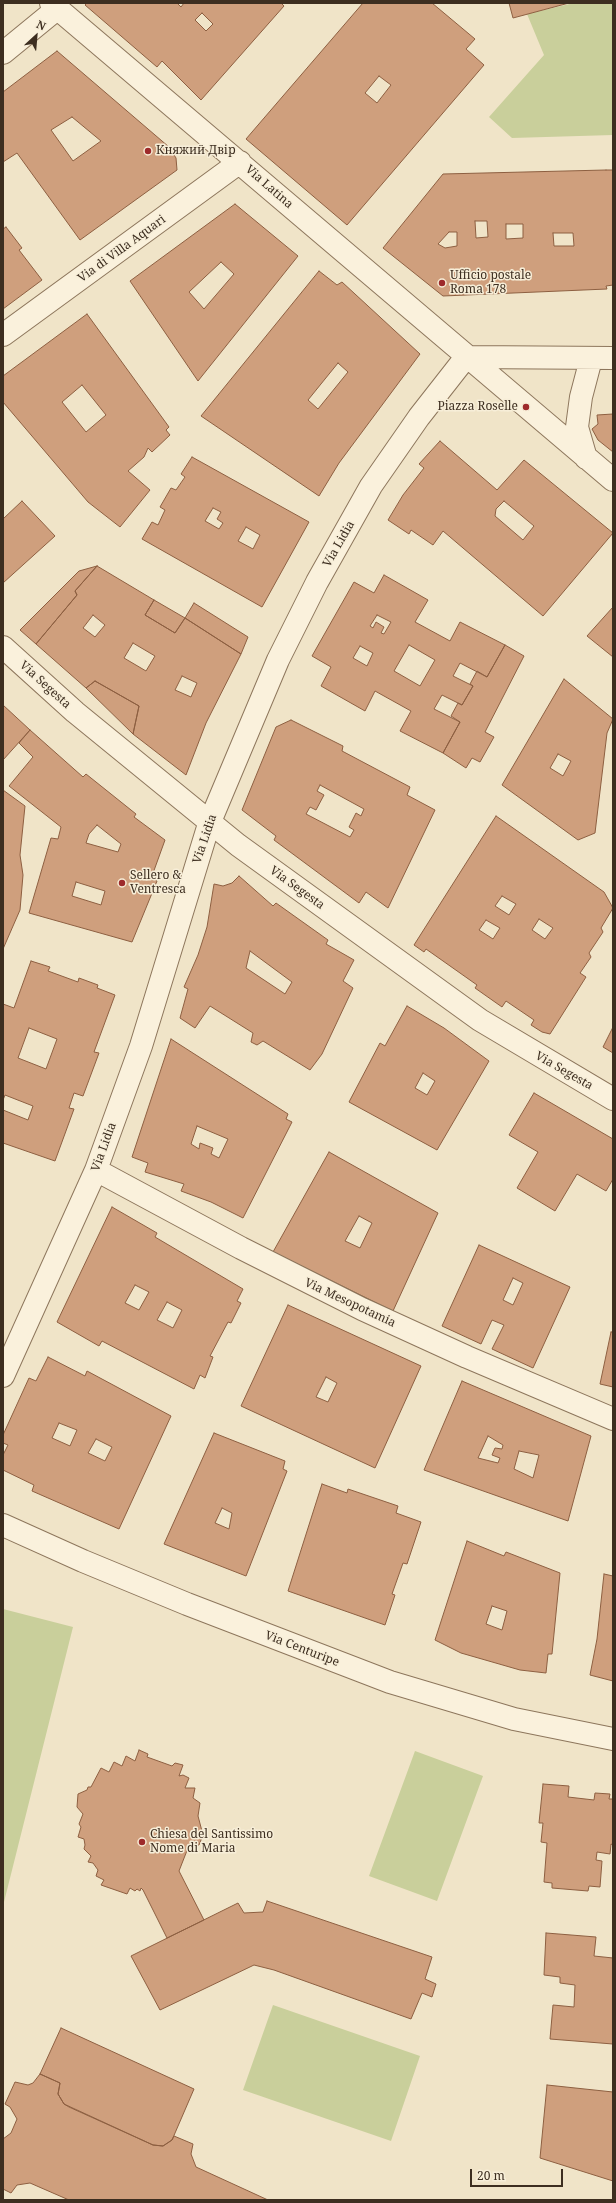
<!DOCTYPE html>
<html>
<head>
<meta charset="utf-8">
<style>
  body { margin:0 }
  #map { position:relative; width:616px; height:2203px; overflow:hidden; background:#f0e4c8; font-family:"Noto Serif",serif }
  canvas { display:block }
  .frame { position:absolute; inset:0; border:4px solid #3d2e20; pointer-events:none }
  .north { position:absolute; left:16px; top:16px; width:40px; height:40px; -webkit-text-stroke:3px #f7eed8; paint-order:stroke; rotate:26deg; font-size:11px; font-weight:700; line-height:16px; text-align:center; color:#3d2e20 }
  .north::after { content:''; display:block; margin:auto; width:14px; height:18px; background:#3d2e20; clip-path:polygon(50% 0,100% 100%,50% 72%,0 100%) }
  .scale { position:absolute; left:470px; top:2169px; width:93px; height:18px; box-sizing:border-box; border:2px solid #3d2e20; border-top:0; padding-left:5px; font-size:12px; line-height:14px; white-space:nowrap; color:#3d2e20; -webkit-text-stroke:3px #f7eed8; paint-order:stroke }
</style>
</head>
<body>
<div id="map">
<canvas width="616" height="2203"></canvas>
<div class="frame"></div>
<div class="north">N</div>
<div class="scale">20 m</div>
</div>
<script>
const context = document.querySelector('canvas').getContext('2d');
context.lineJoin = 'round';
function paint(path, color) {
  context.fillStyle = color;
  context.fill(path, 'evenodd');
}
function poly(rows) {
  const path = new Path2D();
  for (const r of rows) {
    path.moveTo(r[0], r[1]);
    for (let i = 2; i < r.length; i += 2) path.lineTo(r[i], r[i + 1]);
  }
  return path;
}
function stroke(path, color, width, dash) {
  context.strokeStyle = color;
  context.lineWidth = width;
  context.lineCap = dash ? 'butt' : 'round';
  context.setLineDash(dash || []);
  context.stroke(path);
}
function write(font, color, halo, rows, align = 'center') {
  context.font = font + ' "Noto Serif",serif';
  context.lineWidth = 3;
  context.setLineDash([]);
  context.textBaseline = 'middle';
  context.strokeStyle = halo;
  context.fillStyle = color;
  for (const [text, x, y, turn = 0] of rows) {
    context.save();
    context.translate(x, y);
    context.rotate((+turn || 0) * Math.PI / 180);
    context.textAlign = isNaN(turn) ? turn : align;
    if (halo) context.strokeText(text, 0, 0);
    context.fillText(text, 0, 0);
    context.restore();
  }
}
const green = poly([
  [574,3,613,3,613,135,512,138,489,117,544,55,527,14],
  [3,1609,73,1627,3,1906],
  [415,1751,483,1776,437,1901,369,1876],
  [273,2005,420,2056,391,2141,243,2090]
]);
const building = poly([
  [87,3,177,3,181,7,184,3,281,3,284,6,201,100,162,61,157,67,85,5,87,3],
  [202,13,213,24,206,31,195,20,202,13],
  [363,3,432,3,475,39,466,49,484,65,347,225,246,139,363,3],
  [379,76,391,85,377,103,365,93,379,76],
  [509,3,569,3,513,18,509,3],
  [57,51,169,147,176,158,177,170,80,240,17,153,3,162,3,92,57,51],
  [72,117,101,141,73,161,51,130,72,117],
  [606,170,613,170,613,285,606,286,607,289,443,296,383,248,443,174,606,170],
  [475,221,487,221,488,237,476,238,475,221],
  [506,224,523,224,523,238,506,239,506,224],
  [449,232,457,232,457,246,445,248,438,244,449,232],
  [553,233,573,233,574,246,554,246,553,233],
  [235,204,298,256,198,381,130,281,235,204],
  [221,262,234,274,204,309,189,292,221,262],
  [6,227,22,248,19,250,42,280,3,309,3,229,6,227],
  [319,271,337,285,342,282,420,354,339,463,319,496,201,416,319,271],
  [338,363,348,372,318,409,308,400,338,363],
  [87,314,169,427,166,430,170,435,152,452,148,448,144,457,128,471,150,490,120,527,88,502,3,402,3,376,87,314],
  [82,385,106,415,86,432,62,402,82,385],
  [613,414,613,452,598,440,592,429,598,424,597,415,613,414],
  [440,441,497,490,524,460,613,533,543,616,443,531,433,545,411,530,409,534,388,520,403,495,424,468,419,464,440,441],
  [504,501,534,526,523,540,495,516,496,509,504,501],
  [192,457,309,522,262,607,142,539,152,522,158,525,165,510,160,507,171,488,176,490,185,477,181,474,192,457],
  [213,508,221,512,217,519,223,523,219,529,205,521,213,508],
  [246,527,260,535,253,549,238,541,246,527],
  [22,501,55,536,3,583,3,519,22,501],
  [97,566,154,600,145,615,175,633,185,618,241,654,206,723,186,775,133,734,139,706,95,681,86,688,36,644,77,595,75,591,97,566],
  [93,615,105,625,95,637,83,628,93,615],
  [133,643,155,656,146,671,124,658,133,643],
  [182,676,197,683,191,697,175,690,182,676],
  [97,566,75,591,77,595,36,644,20,630,79,571,97,566],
  [384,575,428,600,415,622,450,641,460,622,505,645,487,677,460,663,453,676,473,686,462,705,442,695,434,709,460,722,443,753,400,731,411,711,375,691,365,711,321,686,331,667,312,656,354,582,374,593,384,575],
  [377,615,391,622,384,634,381,633,384,627,376,622,373,628,370,626,377,615],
  [409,645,435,660,420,686,394,671,409,645],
  [360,646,373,653,367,666,353,658,360,646],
  [154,600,185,618,175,633,145,615,154,600],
  [194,603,248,637,241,654,185,618,194,603],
  [613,607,613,657,587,636,613,607],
  [505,645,524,656,485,732,494,737,480,762,472,758,466,768,443,753,460,722,451,716,458,703,462,705,473,686,470,684,477,671,487,677,505,645],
  [564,679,613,719,607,733,595,833,578,840,502,785,564,679],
  [558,754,571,761,563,776,550,768,558,754],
  [95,681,139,706,133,734,86,688,95,681],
  [3,705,30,730,3,760,3,705],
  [291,720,343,746,342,751,410,787,407,795,435,810,388,908,366,892,359,903,274,840,276,836,242,810,276,727,291,720],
  [320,785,364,809,361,816,356,813,349,827,354,830,350,837,306,814,310,807,316,810,324,795,317,791,320,785],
  [30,730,83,777,86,774,136,814,134,817,165,840,152,876,157,881,132,942,29,913,51,838,58,839,61,827,9,786,33,757,19,743,30,730],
  [97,825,121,844,118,852,86,843,89,834,97,825],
  [76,882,105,891,101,905,72,896,76,882],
  [3,790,25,806,20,855,23,875,20,910,3,949,3,790],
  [496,816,604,892,613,908,601,928,603,932,589,953,591,957,580,973,586,977,550,1034,542,1032,531,1025,534,1020,506,1001,502,1007,475,988,477,985,426,949,424,952,414,945,496,816],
  [502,896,516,904,509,915,495,906,502,896],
  [539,919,553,928,545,939,532,930,539,919],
  [486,920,500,928,493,939,479,930,486,920],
  [239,876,273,906,276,903,328,940,326,944,354,960,343,981,353,988,322,1054,310,1070,263,1041,257,1045,251,1042,253,1033,210,1006,195,1028,180,1018,188,989,184,987,198,955,207,927,214,884,223,886,232,883,239,876],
  [250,951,292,982,285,994,246,968,250,951],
  [31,961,50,967,48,971,78,982,79,978,98,985,97,988,115,995,94,1052,99,1053,83,1096,74,1093,69,1108,74,1109,55,1161,3,1143,3,1110,28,1120,33,1106,5,1095,3,1100,3,1004,14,1008,31,961],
  [29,1028,57,1039,46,1069,18,1058,29,1028],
  [407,1006,444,1028,489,1061,437,1150,349,1102,380,1043,385,1046,407,1006],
  [423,1073,435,1081,427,1095,415,1088,423,1073],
  [613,1027,613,1053,603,1047,613,1027],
  [171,1039,288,1114,286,1119,292,1122,243,1218,211,1202,181,1191,184,1184,145,1172,148,1163,132,1157,171,1039],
  [197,1126,228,1139,219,1158,211,1154,213,1148,200,1143,199,1149,191,1144,197,1126],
  [534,1093,613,1139,613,1179,606,1191,577,1174,555,1211,517,1188,538,1152,509,1135,534,1093],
  [329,1152,438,1213,393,1311,273,1252,329,1152],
  [359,1216,372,1223,360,1248,345,1241,359,1216],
  [112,1207,157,1233,155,1237,243,1289,237,1301,241,1303,231,1323,228,1322,210,1356,213,1357,205,1378,200,1375,194,1389,102,1341,99,1346,57,1322,112,1207],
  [135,1285,149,1292,139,1310,125,1303,135,1285],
  [167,1302,182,1310,173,1328,157,1320,167,1302],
  [479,1245,570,1287,533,1368,492,1349,504,1325,492,1320,481,1344,442,1326,479,1245],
  [513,1278,523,1283,513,1305,503,1300,513,1278],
  [288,1305,421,1366,375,1468,241,1406,288,1305],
  [326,1377,337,1383,328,1402,316,1397,326,1377],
  [611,1332,613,1332,613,1387,600,1384,611,1332],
  [48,1357,85,1376,87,1371,171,1416,119,1529,32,1491,34,1485,3,1470,3,1455,8,1445,3,1443,3,1435,29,1378,36,1381,48,1357],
  [59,1423,77,1430,70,1446,52,1438,59,1423],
  [96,1439,112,1447,105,1461,88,1453,96,1439],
  [462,1381,591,1436,568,1521,424,1470,462,1381],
  [488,1436,503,1445,502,1449,495,1448,492,1455,500,1458,498,1463,478,1458,488,1436],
  [519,1451,539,1455,533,1478,514,1469,519,1451],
  [214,1433,285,1461,283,1469,287,1471,246,1576,164,1544,214,1433],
  [222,1508,232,1513,229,1529,215,1523,222,1508],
  [322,1484,347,1493,348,1489,398,1506,396,1513,421,1522,407,1564,403,1563,392,1594,395,1595,385,1625,288,1591,322,1484],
  [467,1541,504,1556,506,1552,560,1573,552,1654,548,1654,546,1673,520,1670,461,1653,435,1640,467,1541],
  [492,1606,507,1611,502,1630,486,1624,492,1606],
  [604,1574,613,1576,613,1681,590,1675,597,1639,604,1574],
  [139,1750,148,1754,147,1757,172,1766,175,1763,183,1765,179,1776,183,1775,189,1778,185,1788,195,1788,193,1798,200,1803,198,1816,203,1835,199,1845,188,1848,179,1871,204,1920,167,1938,143,1890,141,1888,140,1891,137,1889,135,1891,130,1888,127,1894,101,1885,104,1880,96,1876,98,1870,93,1863,88,1862,91,1856,84,1849,85,1845,84,1839,78,1837,81,1827,79,1824,83,1814,77,1807,78,1794,87,1790,88,1787,91,1787,101,1768,109,1772,114,1762,122,1766,126,1756,135,1761,139,1750],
  [543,1784,569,1786,568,1797,594,1800,595,1793,610,1794,609,1799,613,1799,613,1845,611,1844,610,1854,597,1852,596,1860,602,1861,600,1887,589,1886,588,1891,552,1888,552,1883,544,1882,547,1843,541,1842,543,1823,539,1823,543,1784],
  [267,1901,432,1957,425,1979,436,1984,432,1997,422,1993,411,2019,274,1970,254,1965,160,2010,131,1956,238,1903,244,1913,263,1912,267,1901],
  [546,1933,596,1937,594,1956,613,1958,613,2044,550,2039,553,2005,574,2007,575,1985,560,1983,560,1977,544,1975,546,1933],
  [61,2028,194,2089,172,2140,163,2146,153,2145,64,2104,58,2094,60,2083,40,2074,61,2028],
  [40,2074,60,2083,58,2094,64,2104,69,2107,153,2145,163,2146,172,2140,174,2136,193,2144,191,2154,196,2167,268,2200,69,2200,30,2183,17,2185,11,2193,3,2189,3,2139,11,2133,17,2119,10,2107,5,2104,15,2082,28,2085,33,2083,40,2074],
  [547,2085,613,2092,613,2181,540,2158,547,2085]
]);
const minor = poly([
  [51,3,613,480],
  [3,53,58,8],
  [3,335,240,162],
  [466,357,613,358],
  [586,458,577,427,581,397,591,359],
  [3,647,75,712,238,845,480,1020,613,1099],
  [96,1170,241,1248,362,1309,467,1357,613,1419],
  [3,1376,96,1170,141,1046,209,824,278,660,317,582,371,486,419,417,466,357],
  [3,1525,83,1561,187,1604,390,1682,514,1719,613,1739]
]);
const markers = [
  [148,151,4,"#9e2a2b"],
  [442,283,4,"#9e2a2b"],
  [526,407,4,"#9e2a2b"],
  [122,883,4,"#9e2a2b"],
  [142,1842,4,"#9e2a2b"]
];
const poiNames = [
  ["Княжий Двір",156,151],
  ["Ufficio postale",450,276],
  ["Roma 178",450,290],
  ["Piazza Roselle",518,407,"right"],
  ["Sellero &",130,876],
  ["Ventresca",130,890],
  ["Chiesa del Santissimo",150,1835],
  ["Nome di Maria",150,1849]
];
const streetNames = [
  ["Via Latina",269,187,41],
  ["Via di Villa Aquari",122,249,-36],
  ["Via Lidia",339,544,-60],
  ["Via Segesta",45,685,42],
  ["Via Lidia",205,839,-71],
  ["Via Segesta",297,888,36],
  ["Via Segesta",564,1071,30],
  ["Via Lidia",104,1147,-70],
  ["Via Mesopotamia",350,1303,25],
  ["Via Centuripe",302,1649,21]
];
paint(green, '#c9cf9b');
paint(building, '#cf9f7d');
stroke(building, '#8d5f41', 1);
stroke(minor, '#8d765c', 24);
stroke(minor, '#faf1dc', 22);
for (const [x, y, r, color] of markers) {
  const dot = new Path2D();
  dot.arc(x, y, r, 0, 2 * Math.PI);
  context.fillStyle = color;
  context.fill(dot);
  stroke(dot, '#f7eed8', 1.5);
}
write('12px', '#3d2e20', '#f7eed8', poiNames, 'left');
write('12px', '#3d2e20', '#f7eed8', streetNames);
</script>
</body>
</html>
